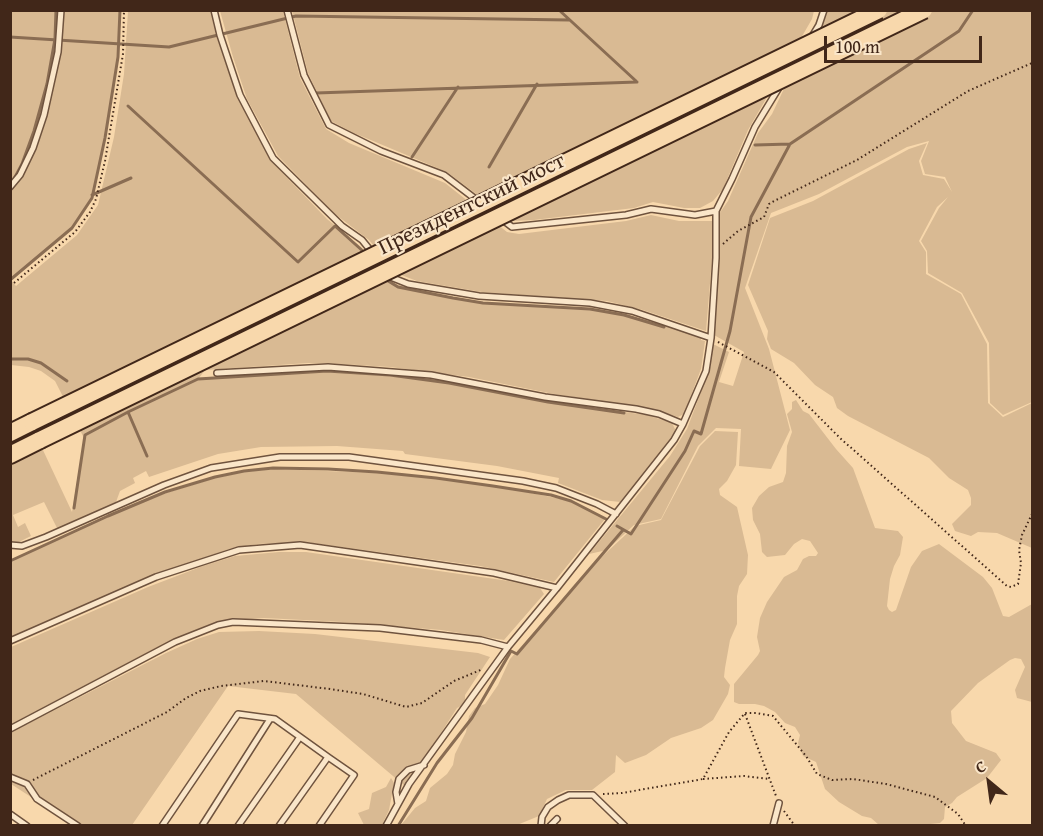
<!DOCTYPE html>
<html>
<head>
<meta charset="utf-8">
<style>
  body { margin:0 }
  #map { position:relative; width:1043px; height:836px; overflow:hidden; background:#f8d8ac; font-family:"Gentium Book Plus",serif }
  canvas { display:block }
  .frame { position:absolute; inset:0; border:12px solid #412719; pointer-events:none }
  .north { position:absolute; left:959px; top:752px; width:60px; height:60px; -webkit-text-stroke:4px #fae6c9; paint-order:stroke; rotate:331deg; font-size:16px; font-weight:700; line-height:24px; text-align:center; color:#412719 }
  .north::after { content:''; display:block; margin:auto; width:21px; height:27px; background:#412719; clip-path:polygon(50% 0,100% 100%,50% 72%,0 100%) }
  .scale { position:absolute; left:824px; top:36px; width:158px; height:27px; box-sizing:border-box; border:3px solid #412719; border-top:0; padding-left:8px; font-size:18px; line-height:21px; white-space:nowrap; color:#412719; -webkit-text-stroke:4px #fae6c9; paint-order:stroke }
</style>
</head>
<body>
<div id="map">
<canvas width="1043" height="836"></canvas>
<div class="frame"></div>
<div class="north">С</div>
<div class="scale">100 m</div>
</div>
<script>
const context = document.querySelector('canvas').getContext('2d');
context.lineJoin = 'round';
function paint(path, color) {
  context.fillStyle = color;
  context.fill(path, 'evenodd');
}
function poly(rows) {
  const path = new Path2D();
  for (const r of rows) {
    path.moveTo(r[0], r[1]);
    for (let i = 2; i < r.length; i += 2) path.lineTo(r[i], r[i + 1]);
  }
  return path;
}
function stroke(path, color, width, dash) {
  context.strokeStyle = color;
  context.lineWidth = width;
  context.lineCap = dash ? 'butt' : 'round';
  context.setLineDash(dash || []);
  context.stroke(path);
}
function write(font, color, halo, rows, align = 'center') {
  context.font = font + ' "Gentium Book Plus",serif';
  context.lineWidth = 4.5;
  context.setLineDash([]);
  context.textBaseline = 'middle';
  context.strokeStyle = halo;
  context.fillStyle = color;
  for (const [text, x, y, turn = 0] of rows) {
    context.save();
    context.translate(x, y);
    context.rotate((+turn || 0) * Math.PI / 180);
    context.textAlign = isNaN(turn) ? turn : align;
    if (halo) context.strokeText(text, 0, 0);
    context.fillText(text, 0, 0);
    context.restore();
  }
}
const green = poly([
  [11,11,121,11,118,57,105,138,92,198,72,229,11,280,16,286,77,235,98,205,114,137,124,74,128,11,210,11,216,35,237,96,270,160,327,219,361,247,387,281,414,290,482,302,590,309,624,314,663,326,664,324,701,337,701,340,705,341,701,369,684,414,678,417,648,408,554,394,469,377,390,367,326,363,308,363,205,370,199,378,327,370,415,377,548,402,647,415,672,423,676,431,620,502,602,500,558,483,559,478,497,466,405,454,403,451,337,446,261,447,218,454,149,477,146,471,133,478,135,483,120,491,116,502,58,530,44,502,13,515,18,527,25,523,31,536,17,543,11,542,10,465,42,448,72,512,84,438,55,381,41,371,29,367,11,365],
  [220,11,283,11,300,78,326,129,349,143,445,183,507,232,519,234,626,221,651,215,679,221,712,221,713,247,706,331,643,310,607,301,482,292,417,281,396,273,369,240,335,214,278,156,247,99,233,57],
  [292,11,814,11,812,19,748,130,723,189,713,201,700,208,684,208,653,202,634,208,534,220,512,221,447,172,354,133,331,121,308,73],
  [819,11,1032,11,1032,402,1003,415,990,403,989,343,962,293,928,273,927,251,921,241,939,208,948,197,937,207,919,241,926,252,926,274,961,294,987,344,988,403,1003,417,1032,403,1032,548,997,533,978,532,971,536,955,531,952,524,971,505,971,498,968,490,949,478,929,458,848,416,837,408,833,397,815,385,794,363,771,349,767,339,768,331,748,285,770,218,813,201,909,149,927,143,919,161,923,175,944,179,952,192,945,177,925,174,921,161,929,141,907,147,819,194,771,213,745,288,769,349,790,430,771,469,739,466,741,429,716,428,698,446,661,519,634,525,607,550,589,554,670,456,687,429,710,368,713,344,729,352,719,382,733,386,744,352,714,335,719,214,728,201,758,133,772,114,817,19],
  [796,400,803,411,809,414,836,449,853,468,875,528,898,531,903,537,900,555,894,566,890,579,887,606,889,610,892,612,896,610,911,567,922,551,939,544,983,577,992,588,1003,616,1009,617,1032,604,1032,702,1017,698,1015,690,1025,667,1021,659,1015,658,1010,660,978,683,951,711,952,723,966,741,996,753,1001,760,987,778,957,797,952,803,945,807,944,819,940,823,921,825,879,825,871,818,862,816,839,802,825,789,816,762,803,756,798,743,800,735,795,727,785,723,775,712,764,706,755,704,739,704,734,702,734,684,758,655,760,651,757,637,760,618,767,602,784,577,797,570,803,559,809,556,816,556,818,553,810,541,802,539,794,544,785,555,767,557,762,552,760,534,753,520,752,508,759,496,769,487,783,482,786,473,787,446,792,432,787,414,792,409,792,402],
  [715,431,738,432,736,465,727,481,719,489,720,495,737,507,748,555,747,574,739,586,737,596,737,624,730,640,725,668,724,677,730,685,728,694,713,720,701,728,671,738,646,755,625,763,616,755,615,772,592,790,566,790,547,799,539,816,517,825,401,825,415,808,426,801,430,788,447,774,453,765,455,754,466,732,469,716,475,708,485,704,498,685,510,659,594,564,635,526,661,520,700,446],
  [273,469,378,473,435,478,516,490,571,501,605,519,554,582,480,566,306,542,257,544,229,549,155,575,11,638,10,558,13,560,109,516,166,493,215,478,244,472],
  [279,552,306,552,509,581,540,588,544,594,504,640,441,630,343,622,264,618,216,622,171,640,11,724,11,647,148,587,203,566,235,556],
  [259,631,315,634,478,653,490,657,465,695,465,704,457,708,406,787,296,694,228,686,132,825,74,825,11,784,10,733,166,653,197,639,219,632],
  [391,778,394,783,389,810,382,825,364,825,358,813,369,809,372,793,386,787]
]);
const stream = poly([
  [559,10,636,81],
  [10,37,169,47,296,16,569,20],
  [316,93,637,82],
  [128,106,298,262,335,226,365,253],
  [755,145,790,144],
  [412,157,458,87],
  [489,167,537,84],
  [14,179,22,164,34,131,47,84,55,39,56,10],
  [92,195,131,178],
  [385,279,398,287,453,298,483,303,590,309,624,315,664,327],
  [10,280,72,228,92,198,105,138,118,57,120,10],
  [10,359,28,359,41,363,67,381],
  [128,412,147,456],
  [74,508,85,435,128,412,198,379,327,371,390,375,449,383,548,402,624,413],
  [617,526,631,534,685,451,694,431,701,434,730,331,751,217,790,144,959,31,973,10],
  [10,561,108,516,165,492,215,477,244,471,273,468,328,469,377,472,436,478,493,486,551,495,571,501,606,519],
  [398,826,437,763,472,718,511,651,517,654,623,530]
]);
const path = poly([
  [723,244,738,231,764,217,769,204,774,201,857,160,968,91,1032,63],
  [14,283,75,232,90,212,96,199,105,161,123,54,124,10],
  [718,342,774,372,840,438,1007,586,1011,587,1018,584,1021,563,1019,550,1022,535,1032,514],
  [745,714,776,796],
  [703,779,744,776,769,779],
  [33,780,167,712,186,698,200,691,221,686,264,681,330,689,363,694,406,707,422,703,454,681,483,669],
  [603,794,622,793,703,779,729,732,745,713,756,713,773,716,806,756,817,774,832,780,853,779,886,784,935,797,958,814,966,826],
  [784,811,795,826]
]);
const service = poly([
  [214,10,220,35,240,95,273,158,342,226,362,240,393,278,408,284,479,296,590,303,632,311,711,338],
  [287,10,304,75,329,125,381,151,444,175,512,227,626,215,651,209,695,215,716,211],
  [811,38,819,25,824,10],
  [10,187,20,175,33,148,44,115,58,52,61,10],
  [217,373,328,367,431,375,545,397,636,409,659,414,683,424],
  [10,545,22,546,46,537,164,485,211,468,280,457,349,457,523,481,556,488,597,504,616,514],
  [10,641,156,577,239,550,300,545,494,573,557,588],
  [10,729,175,642,218,625,233,622,380,628,481,640,508,647],
  [10,777,27,784,37,799,78,826],
  [398,804,396,792,399,779,408,770,424,765],
  [10,814,27,826],
  [162,826,238,714,275,719,328,757,279,826],
  [202,826,270,719],
  [238,826,300,737],
  [319,826,354,775,328,757],
  [386,826,409,784,508,647,557,588,674,440,683,424,706,371,711,338,716,258,716,211,732,179,755,127,780,86],
  [541,826,542,817,548,807,558,800,569,795,593,795,625,826],
  [550,826,557,819],
  [773,826,779,803]
]);
const trunk = poly([
  [10,433,32,422],
  [10,455,40,440]
]);
const trunkBridge = poly([
  [32,422,879,10],
  [40,440,924,10]
]);
const streetNames = [
  ["Президентский мост",472,205,-26]
];
paint(green, '#d9ba93');
stroke(stream, '#8a6d53', 3);
stroke(service, '#6f533e', 8);
stroke(trunk, '#412719', 20);
stroke(path, '#412719', 2, [1.5, 3]);
stroke(service, '#fae6c9', 5);
stroke(trunk, '#f8d8ac', 16);
stroke(trunkBridge, '#412719', 20, []);
stroke(trunkBridge, '#f8d8ac', 16);
write('22px', '#412719', '#fae6c9', streetNames);
</script>
</body>
</html>
